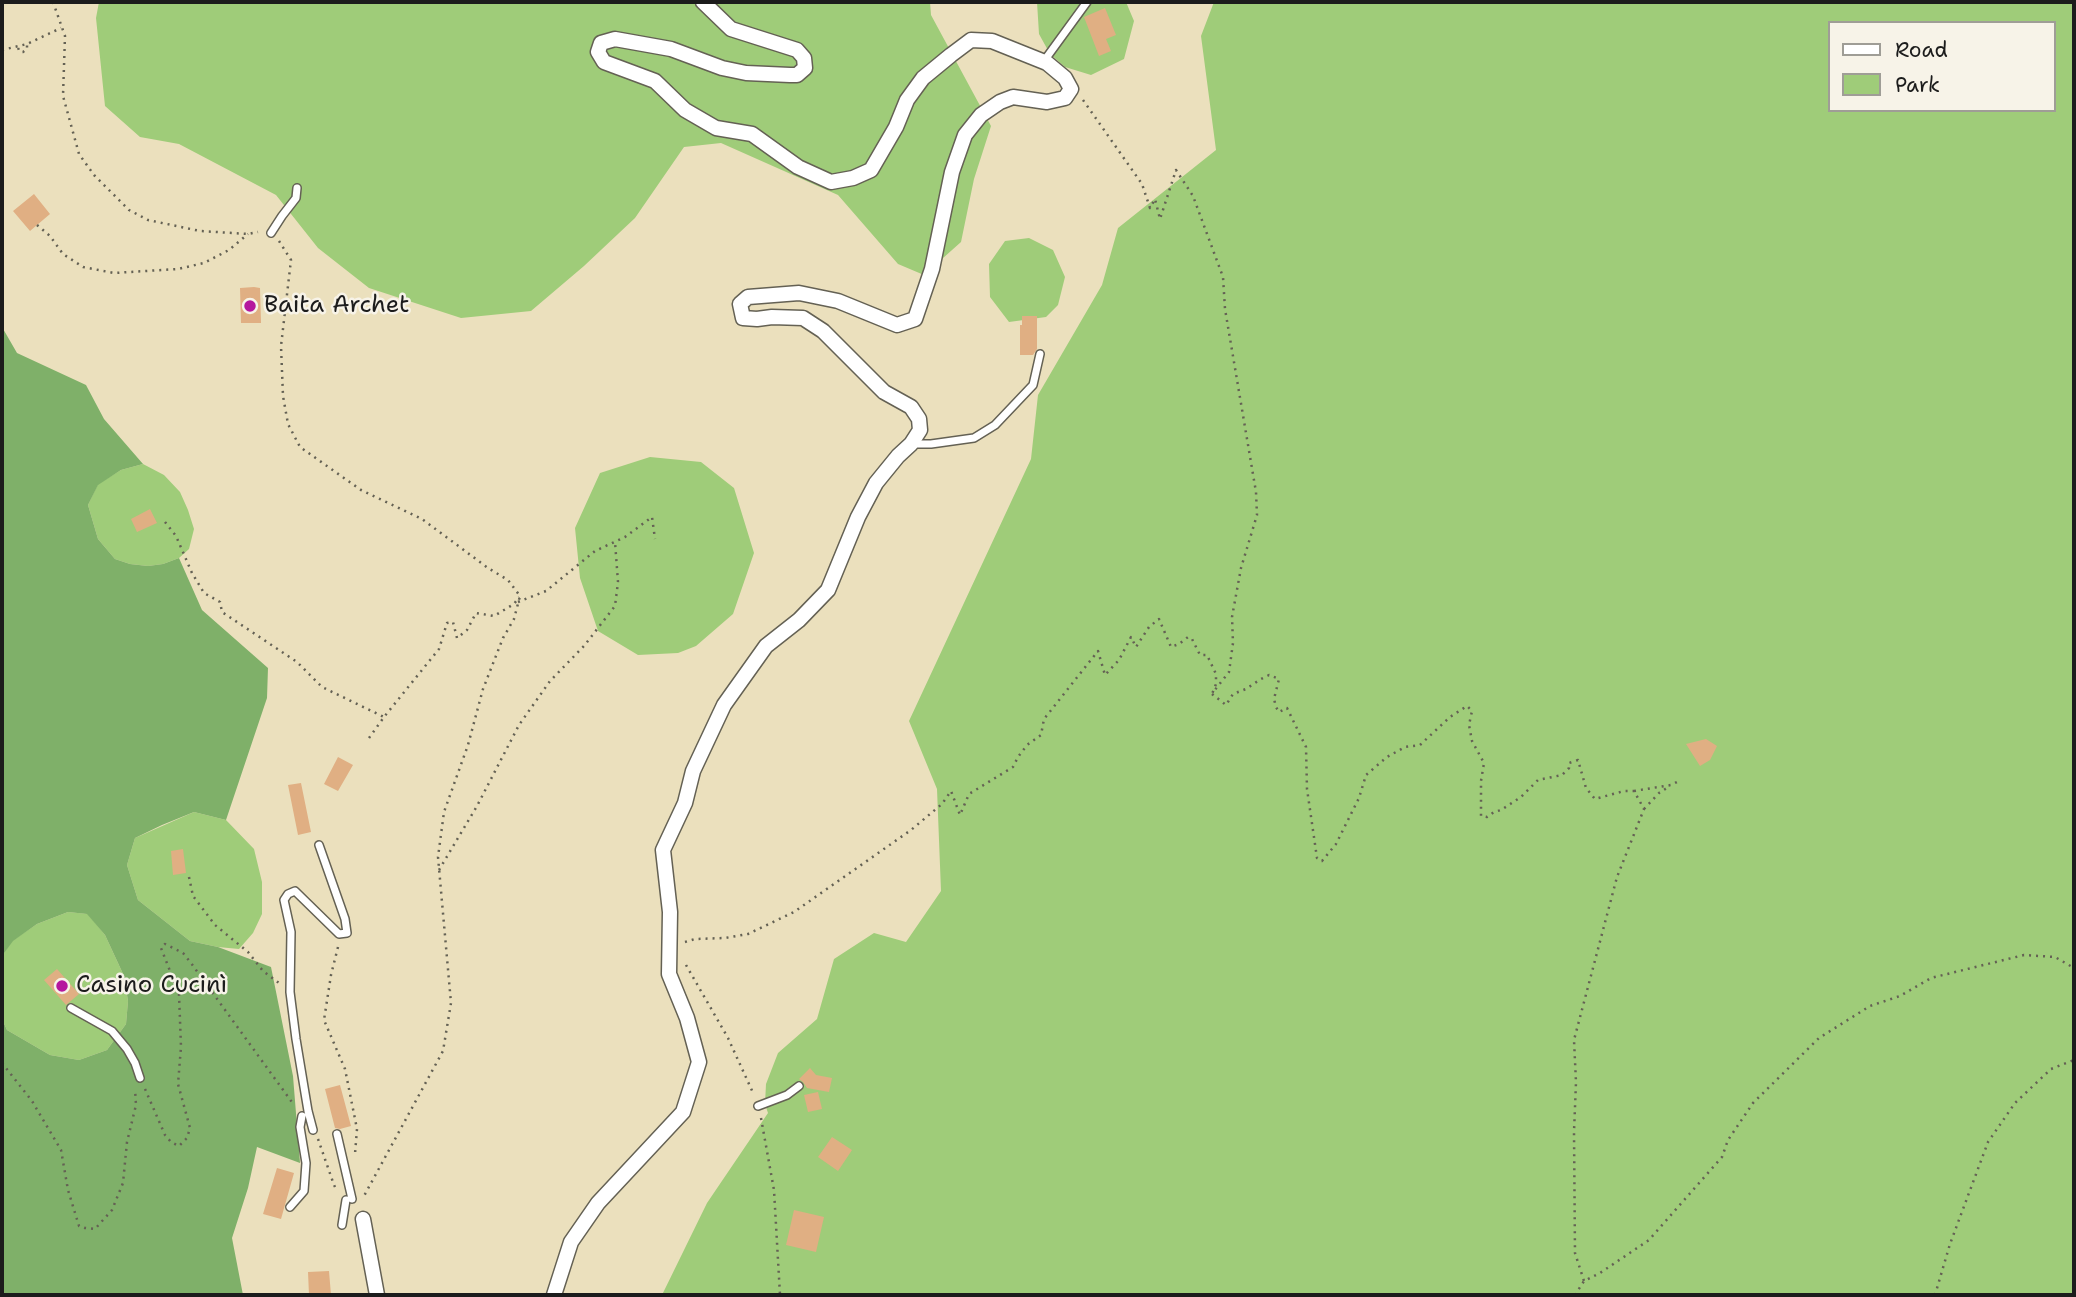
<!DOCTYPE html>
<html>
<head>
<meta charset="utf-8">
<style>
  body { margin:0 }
  #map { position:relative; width:2076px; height:1297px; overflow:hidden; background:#ebe0bd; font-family:"Shantell Sans",sans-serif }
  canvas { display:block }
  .frame { position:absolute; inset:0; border:4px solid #1c1c1c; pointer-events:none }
  .legend { position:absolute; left:1828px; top:21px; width:228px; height:91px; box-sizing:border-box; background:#f7f3e8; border:2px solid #9f9d96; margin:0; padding:9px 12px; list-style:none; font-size:21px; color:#1c1c1c }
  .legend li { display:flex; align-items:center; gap:14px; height:35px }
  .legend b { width:35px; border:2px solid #9f9d96 }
</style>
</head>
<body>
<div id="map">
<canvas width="2076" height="1297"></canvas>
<div class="frame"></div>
<ul class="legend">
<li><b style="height:9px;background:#fff"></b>Road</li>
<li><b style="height:19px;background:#9fcc79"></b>Park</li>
</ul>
</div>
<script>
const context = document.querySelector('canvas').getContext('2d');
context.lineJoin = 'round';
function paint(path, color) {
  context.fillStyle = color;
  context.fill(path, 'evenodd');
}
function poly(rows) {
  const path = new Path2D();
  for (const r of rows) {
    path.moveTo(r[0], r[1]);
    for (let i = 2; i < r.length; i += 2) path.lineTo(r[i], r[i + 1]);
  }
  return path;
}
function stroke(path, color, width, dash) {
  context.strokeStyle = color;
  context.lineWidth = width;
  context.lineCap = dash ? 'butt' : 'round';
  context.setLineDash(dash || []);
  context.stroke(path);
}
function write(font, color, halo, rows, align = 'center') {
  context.font = font + ' "Shantell Sans",sans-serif';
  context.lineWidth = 5;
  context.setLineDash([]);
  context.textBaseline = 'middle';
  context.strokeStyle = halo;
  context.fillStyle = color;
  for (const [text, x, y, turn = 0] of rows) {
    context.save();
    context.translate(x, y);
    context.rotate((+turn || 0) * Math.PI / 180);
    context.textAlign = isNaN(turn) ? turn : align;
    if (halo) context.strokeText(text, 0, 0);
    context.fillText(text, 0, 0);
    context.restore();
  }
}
const green = poly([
  [99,2,930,2,931,15,991,126,974,179,961,242,924,275,898,264,838,195,721,143,684,147,635,218,584,266,531,311,461,318,369,288,318,248,276,195,179,144,140,137,105,106,96,18],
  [1037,2,1126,2,1134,21,1124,59,1091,75,1065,67,1050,54,1039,34],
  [1214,2,2074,2,2074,1295,944,1295,943,1294,662,1295,707,1203,768,1113,765,1104,766,1084,778,1053,817,1019,834,959,874,933,906,942,941,891,937,789,909,721,1031,459,1038,395,1102,285,1118,228,1216,150,1201,36],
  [1829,23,2053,23,2053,110,1829,110],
  [1029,238,1053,250,1065,277,1058,305,1046,317,1009,322,990,297,989,264,1005,241],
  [650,457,701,462,734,488,754,553,733,614,696,646,678,653,638,655,598,631,580,578,575,528,600,473],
  [143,464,164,475,180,492,188,510,194,529,189,549,179,558,163,564,148,566,130,564,115,559,98,539,88,505,98,484,121,470],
  [194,812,226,820,254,849,262,882,262,914,253,933,239,949,218,947,190,941,138,900,127,865,135,838],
  [68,912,88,914,105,935,124,976,128,1001,126,1024,107,1050,79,1060,50,1055,7,1030,2,1019,2,956,12,941,37,924]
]);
const forest = poly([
  [2,327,17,353,86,385,104,419,143,464,121,470,98,485,88,505,98,539,115,559,130,564,148,566,163,564,179,558,202,610,268,668,267,698,226,820,194,812,162,825,135,838,127,865,138,900,190,941,218,947,271,967,293,1076,300,1163,257,1147,248,1188,232,1238,243,1295,2,1295,2,1019,7,1030,50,1055,79,1060,107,1050,126,1024,128,1001,124,976,105,935,87,914,68,912,37,924,13,941,2,956]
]);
const building = poly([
  [1105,8,1116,35,1106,39,1111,51,1099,56,1084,17],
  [34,194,50,214,30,231,13,211],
  [254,287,260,288,261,323,241,323,240,288],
  [1022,316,1037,316,1037,349,1033,355,1020,355,1020,325,1022,325],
  [150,509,157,523,137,532,131,519],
  [1706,739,1717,746,1710,760,1700,766,1686,744],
  [338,757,353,765,338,791,324,784],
  [301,783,311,832,298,835,288,785],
  [183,849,186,873,173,875,171,851],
  [57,969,79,994,66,1005,44,980],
  [810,1068,816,1075,832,1078,829,1092,807,1088,803,1082,799,1079],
  [340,1085,351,1126,340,1129,335,1128,325,1089],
  [818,1092,822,1109,808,1112,804,1095],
  [832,1137,852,1150,838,1171,818,1157],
  [277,1168,294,1173,281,1219,263,1214],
  [794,1210,824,1217,816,1252,786,1245],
  [329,1271,331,1295,309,1295,308,1272]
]);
const path = poly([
  [53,2,65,36,63,96,79,154,94,175,129,210,148,220,200,231,248,234,258,232],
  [18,48,20,52,23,52,27,49,27,44],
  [2,50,27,44,61,28],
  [1083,100,1142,184,1150,208,1155,199,1160,219,1176,170,1193,196,1223,277,1225,309,1256,492,1257,515,1241,568,1232,617,1233,643,1229,672,1214,691],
  [37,225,50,236,63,254,83,267,114,273,178,269,204,263,229,250,248,234],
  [279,241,291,260,281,346,283,396,288,424,300,447,361,490,422,519,488,568,508,580,520,596,514,619,503,638,483,689,468,745,444,812,438,857,451,1003,443,1051,364,1196],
  [165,522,176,536,192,573,204,593,220,602,222,612,297,662,322,687,384,717],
  [518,602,546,591,595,551,625,537,652,517,655,539],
  [1212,694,1226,705,1233,694,1246,689,1261,679,1269,675,1279,679,1274,699,1276,707,1279,712,1287,708,1306,747,1307,789,1317,858,1322,861,1336,844,1359,798,1366,775,1387,757,1405,747,1420,745,1450,717,1467,706,1472,711,1469,725,1472,741,1484,763,1481,781,1481,816,1487,817,1494,812,1501,810,1521,797,1538,780,1562,775,1569,768,1569,763,1578,760,1586,788,1595,799,1624,791,1634,791,1644,809,1617,877,1574,1040,1576,1082,1574,1132,1575,1253,1584,1281],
  [369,738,384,717,439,649,447,623,453,622,457,638,467,630,476,613,494,616,514,604,519,597],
  [1634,791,1671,785,1677,782],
  [1644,809,1659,793,1670,786],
  [439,870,477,806,519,725,550,681,584,646,615,606,618,582,615,542],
  [189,877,193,896,215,925,248,952,263,971,279,983],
  [685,942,695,939,725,938,748,934,794,912,911,830,942,804,951,791,960,815,969,794,1013,767,1018,757,1027,745,1041,735,1044,719,1098,651,1105,675,1119,660,1131,637,1136,647,1149,627,1159,619,1171,647,1179,644,1188,637,1192,639,1200,655,1207,655,1216,674,1216,684,1212,694],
  [338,947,331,975,324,1020,345,1069,357,1129,355,1154],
  [686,965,728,1038,754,1095],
  [2,1063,32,1101,61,1150,68,1190,79,1226,85,1228,95,1229,112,1210,123,1183,127,1142,136,1105,135,1089],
  [145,1089,165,1135,171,1142,179,1146,187,1138,190,1128,178,1084,181,1047,179,994,161,948,165,944,183,953,191,963,294,1105],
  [761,1118,774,1190,780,1295],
  [318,1139,334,1185,336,1189],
  [1575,1295,1584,1281,1600,1273,1649,1240,1722,1157,1728,1140,1753,1103,1819,1038,1870,1006,1900,996,1931,978,2024,955,2055,957,2074,968],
  [1935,1295,1950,1244,1988,1142,2015,1103,2051,1069,2074,1060]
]);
const lane = poly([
  [1044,61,1087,2],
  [271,233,282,216,296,198,297,188],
  [912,444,931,444,974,438,995,425,1033,385,1040,354],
  [71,1008,112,1031,127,1049,135,1063,140,1078],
  [758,1106,787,1095,799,1086],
  [313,1130,308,1111,296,1039,290,992,291,932,284,900,288,894,295,891,339,934,347,933,345,919,319,845],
  [337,1134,352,1199],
  [290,1207,304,1191,306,1163,300,1127,302,1116],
  [342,1225,346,1200]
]);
const street = poly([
  [363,1219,377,1295],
  [554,1295,571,1242,598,1203,683,1112,699,1062,687,1018,669,974,670,912,663,850,685,803,693,771,724,705,766,646,799,620,828,590,858,517,876,483,898,456,911,444,920,430,919,419,911,407,884,392,823,331,803,318,772,317,757,319,743,318,740,304,748,297,799,293,838,301,897,325,915,319,932,269,952,172,965,135,981,115,1000,102,1013,97,1047,102,1065,98,1071,89,1065,78,1047,63,992,41,971,40,951,55,923,78,907,100,896,127,871,170,853,178,831,182,798,167,752,134,716,128,685,110,655,81,604,62,598,52,601,43,615,39,671,49,722,68,746,73,790,75,797,75,805,68,804,58,797,50,731,29,703,2]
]);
const markers = [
  [250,306,7,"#b5179e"],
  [62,986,7,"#b5179e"]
];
const poiNames = [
  ["Baita Archet",264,306],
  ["Casino Cucinì",76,986]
];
paint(green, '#9fcc79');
paint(forest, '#7fb069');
paint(building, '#e0af83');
stroke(lane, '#646154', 10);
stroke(street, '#646154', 17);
stroke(path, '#646154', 2.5, [2, 5]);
stroke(lane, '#fff', 7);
stroke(street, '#fff', 14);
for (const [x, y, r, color] of markers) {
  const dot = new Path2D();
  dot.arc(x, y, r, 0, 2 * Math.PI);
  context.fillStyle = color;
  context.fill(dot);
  stroke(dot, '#f7f3e8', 2.5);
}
write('24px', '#1c1c1c', '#f7f3e8', poiNames, 'left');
</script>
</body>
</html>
